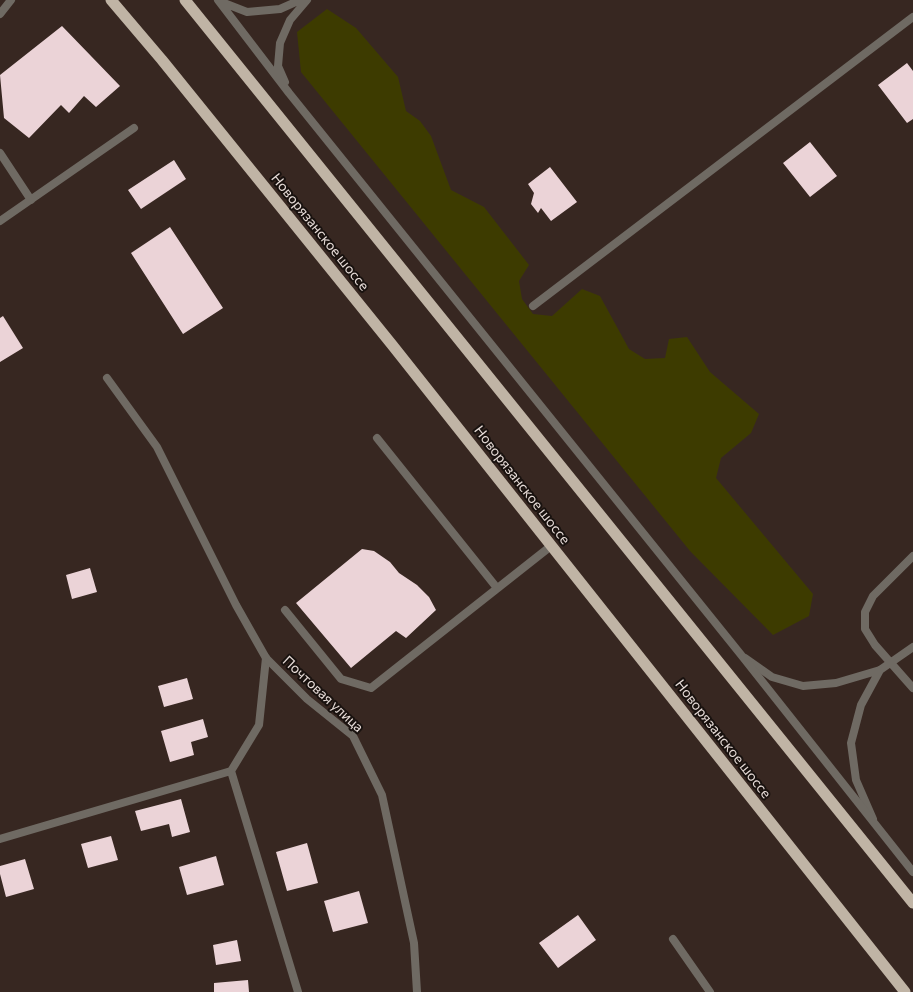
<!DOCTYPE html>
<html>
<head>
<meta charset="utf-8">
<style>
  body { margin:0 }
  canvas { display:block; background:#372721 }
</style>
</head>
<body>
<canvas width="913" height="992"></canvas>
<script>
const context = document.querySelector('canvas').getContext('2d');
context.lineJoin = 'round';
function paint(path, color) {
  context.fillStyle = color;
  context.fill(path, 'evenodd');
}
function poly(rows) {
  const path = new Path2D();
  for (const r of rows) {
    path.moveTo(r[0], r[1]);
    for (let i = 2; i < r.length; i += 2) path.lineTo(r[i], r[i + 1]);
  }
  return path;
}
function stroke(path, color, width, dash) {
  context.strokeStyle = color;
  context.lineWidth = width;
  context.lineCap = dash ? 'butt' : 'round';
  context.setLineDash(dash || []);
  context.stroke(path);
}
function write(font, color, halo, rows, align = 'center') {
  context.font = font + ' Commissioner,sans-serif';
  context.lineWidth = 4;
  context.setLineDash([]);
  context.textBaseline = 'middle';
  context.strokeStyle = halo;
  context.fillStyle = color;
  for (const [text, x, y, turn = 0] of rows) {
    context.save();
    context.translate(x, y);
    context.rotate((+turn || 0) * Math.PI / 180);
    context.textAlign = isNaN(turn) ? turn : align;
    if (halo) context.strokeText(text, 0, 0);
    context.fillText(text, 0, 0);
    context.restore();
  }
}
const green = poly([
  [327,9,356,28,398,77,406,111,420,121,431,136,451,190,484,207,529,265,519,281,522,299,533,314,552,316,582,289,600,296,629,349,645,359,665,358,669,339,687,337,710,372,759,414,751,433,721,458,716,478,813,594,809,616,773,635,690,551,301,72,297,32]
]);
const building = poly([
  [62,26,120,86,96,107,84,96,69,113,61,105,29,138,4,118,0,75],
  [907,63,913,71,913,119,907,123,878,85],
  [810,142,837,176,810,197,783,163],
  [174,160,186,179,141,209,128,190],
  [550,167,577,202,551,221,541,208,538,213,531,204,534,193,528,184],
  [170,227,223,308,183,334,131,253],
  [3,316,23,348,0,362,0,318],
  [362,549,374,551,390,562,399,573,417,585,429,597,436,610,406,638,396,631,351,668,296,603],
  [90,568,97,592,72,599,66,575],
  [187,678,193,699,164,707,158,686],
  [203,719,208,737,191,742,194,755,170,762,161,731],
  [181,799,190,832,172,837,169,824,141,831,135,811],
  [111,836,118,860,88,868,81,844],
  [307,843,318,883,287,891,276,852],
  [216,856,224,885,187,895,179,867],
  [25,859,34,889,6,897,0,874,0,866],
  [359,891,368,923,333,932,324,901],
  [578,915,596,940,558,968,539,943],
  [237,940,241,961,216,965,213,945],
  [248,980,249,992,214,992,214,983]
]);
const service = poly([
  [0,14,11,0],
  [0,153,31,200],
  [0,221,134,128],
  [377,438,497,588],
  [913,556,873,596,865,612,865,629,875,645,913,688],
  [285,610,341,679,371,688,551,546],
  [745,658,772,677,803,686,836,683,880,670,913,647],
  [231,771,298,992],
  [873,819,856,780,851,743,861,705,880,670],
  [0,839,231,771,259,725,266,658],
  [673,939,710,992]
]);
const minor = poly([
  [218,0,289,93,742,656,913,872],
  [219,1,247,12,280,9,300,0],
  [285,82,278,66,280,43,290,20,307,0],
  [533,306,913,17],
  [107,378,157,447,236,605,266,658,307,699,353,736,382,795,414,943,417,992]
]);
const trunk = poly([
  [111,0,162,60,393,346,905,992],
  [185,0,913,903]
]);
const streetNames = [
  ["Новорязанское шоссе",320,232,51],
  ["Новорязанское шоссе",522,485,52],
  ["Почтовая улица",323,694,43],
  ["Новорязанское шоссе",723,739,52]
];
paint(green, '#3d3b00');
paint(building, '#ebd3d7');
stroke(service, '#6f6a63', 8);
stroke(minor, '#6f6a63', 8);
stroke(trunk, '#c0b4a5', 11);
write('14px', '#e8ddd9', '#19120f', streetNames);
</script>
</body>
</html>
